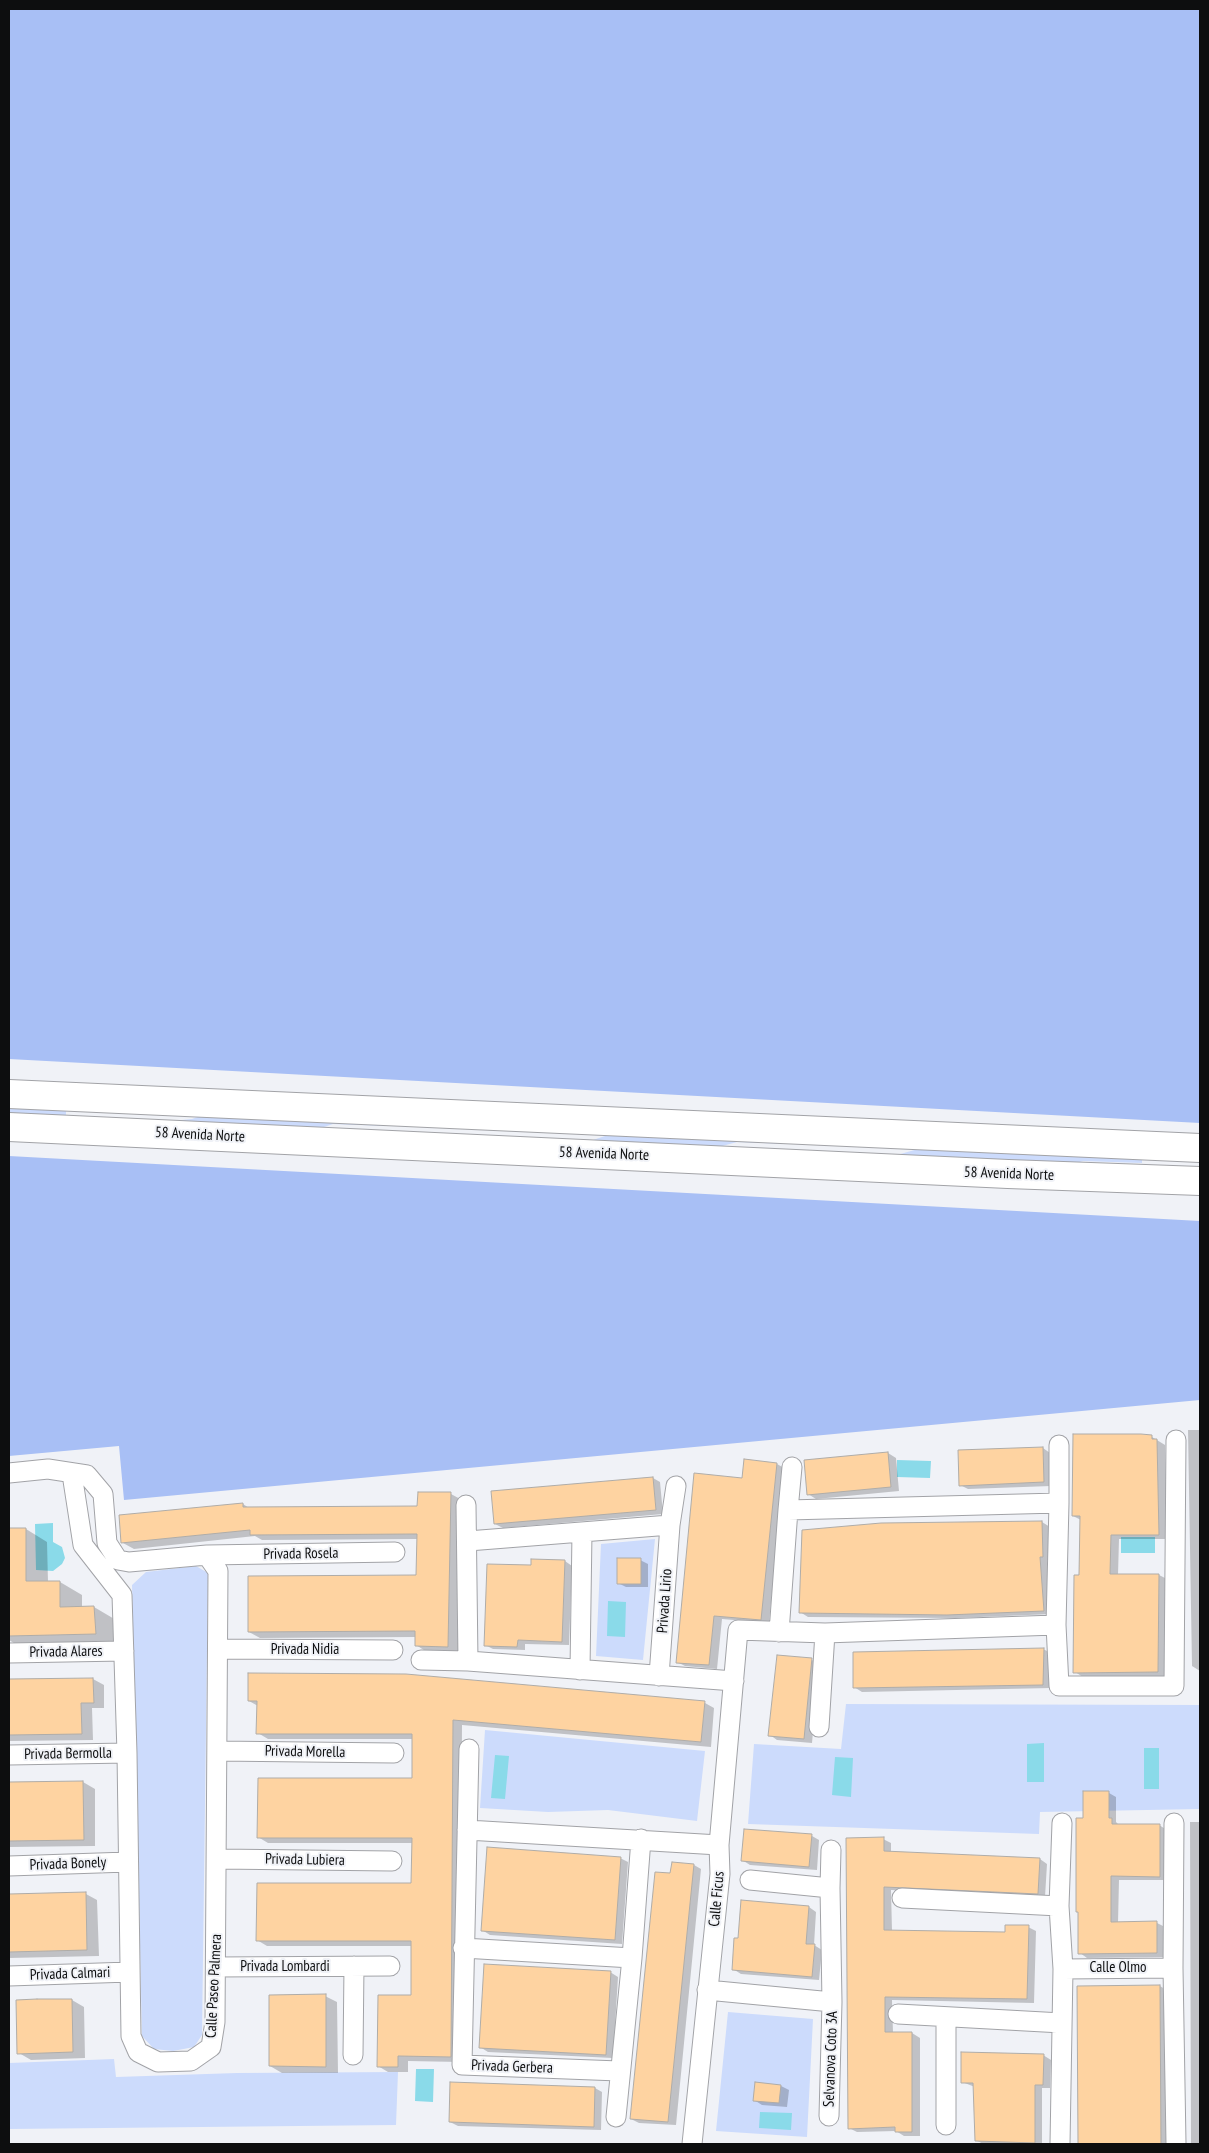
<!DOCTYPE html>
<html>
<head>
<meta charset="utf-8">
<style>
  body { margin:0 }
  #map { position:relative; width:1209px; height:2153px; overflow:hidden; background:#f0f2f7; font-family:"PT Sans Narrow",sans-serif }
  canvas { display:block }
  .frame { position:absolute; inset:0; border:10px solid #0d0e0f; pointer-events:none }
</style>
</head>
<body>
<div id="map">
<canvas width="1209" height="2153"></canvas>
<div class="frame"></div>
</div>
<script>
const context = document.querySelector('canvas').getContext('2d');
context.lineJoin = 'round';
function paint(path, color) {
  context.fillStyle = color;
  context.fill(path, 'evenodd');
}
function poly(rows) {
  const path = new Path2D();
  for (const r of rows) {
    path.moveTo(r[0], r[1]);
    for (let i = 2; i < r.length; i += 2) path.lineTo(r[i], r[i + 1]);
  }
  return path;
}
function stroke(path, color, width, dash) {
  context.strokeStyle = color;
  context.lineWidth = width;
  context.lineCap = dash ? 'butt' : 'round';
  context.setLineDash(dash || []);
  context.stroke(path);
}
function write(font, color, halo, rows, align = 'center') {
  context.font = font + ' "PT Sans Narrow",sans-serif';
  context.lineWidth = 4;
  context.setLineDash([]);
  context.textBaseline = 'middle';
  context.strokeStyle = halo;
  context.fillStyle = color;
  for (const [text, x, y, turn = 0] of rows) {
    context.save();
    context.translate(x, y);
    context.rotate((+turn || 0) * Math.PI / 180);
    context.textAlign = isNaN(turn) ? turn : align;
    if (halo) context.strokeText(text, 0, 0);
    context.fillText(text, 0, 0);
    context.restore();
  }
}
const green = poly([
  [9,1107,66,1108,66,1116,9,1115],
  [203,1115,388,1122,388,1126,333,1124,315,1130,172,1121,192,1119],
  [614,1133,788,1141,788,1144,737,1142,715,1148,489,1136,593,1140],
  [918,1149,1142,1159,1142,1163,1083,1161,1063,1167,839,1155,840,1152,897,1155],
  [655,1539,643,1660,596,1656,601,1544],
  [196,1566,208,1573,202,2035,194,2047,173,2051,154,2049,142,2036,132,1585,146,1572],
  [846,1704,1200,1705,1200,1809,1040,1812,1039,1834,748,1824,754,1744,841,1749],
  [485,1730,705,1751,697,1821,608,1810,548,1812,480,1808],
  [728,2012,813,2019,807,2137,716,2131],
  [114,2059,116,2077,237,2073,398,2072,396,2125,9,2129,9,2063]
]);
const forest = poly([
  [9,9,1200,9,1200,1123,9,1059],
  [9,1156,1200,1221,1200,1400,124,1500,119,1446,9,1456]
]);
const water = poly([
  [897,1460,931,1461,930,1478,897,1477],
  [53,1523,53,1542,62,1547,65,1558,62,1564,53,1571,36,1570,35,1524],
  [1121,1537,1155,1537,1155,1553,1121,1553],
  [608,1601,626,1602,625,1637,607,1636],
  [1044,1743,1044,1782,1027,1782,1027,1744],
  [1144,1748,1159,1748,1159,1789,1144,1789],
  [495,1755,509,1756,505,1799,491,1798],
  [835,1757,853,1758,851,1797,832,1795],
  [416,2069,434,2069,433,2102,415,2101],
  [760,2112,792,2113,791,2130,759,2128]
]);
const shadow = poly([
  [1188,1430,1200,1430,1200,1671,1192,1666],
  [1152,1437,1165,1445,1167,1539,1119,1539,1118,1575,1159,1575,1167,1579,1166,1676,1083,1677,1075,1672,1081,1520,1073,1516],
  [1043,1448,1050,1453,1051,1486,968,1489,960,1485],
  [888,1453,896,1458,899,1491,816,1499,808,1494,805,1461],
  [777,1464,784,1468,769,1623,722,1619,717,1669,685,1666,677,1662,743,1479],
  [653,1478,660,1482,663,1514,503,1528,495,1524],
  [451,1494,462,1500,459,1652,427,1652,416,1645,416,1637,260,1638,249,1632,417,1576,418,1539,262,1540,255,1536,134,1549,123,1543,243,1504,249,1508,419,1507],
  [1042,1522,1050,1527,1050,1560,1047,1560,1052,1614,956,1618,808,1617,800,1612],
  [26,1529,47,1542,48,1582,60,1582,82,1595,82,1608,94,1607,116,1620,118,1646,22,1648,9,1640,9,1530],
  [640,1560,648,1564,648,1587,626,1587,618,1583],
  [565,1561,572,1566,569,1645,525,1644,525,1650,493,1649,485,1645,532,1567],
  [1043,1649,1051,1653,1051,1688,862,1692,854,1687],
  [812,1660,819,1664,812,1743,777,1740,770,1735],
  [93,1679,104,1685,104,1708,92,1708,93,1740,9,1741,9,1680],
  [249,1701,705,1703,714,1708,711,1747,462,1725,460,2062,408,2061,408,2072,388,2072,378,2066,412,1996,412,1946,267,1946,257,1940,413,1884,413,1843,268,1843,258,1837,413,1779,414,1739,268,1739,258,1733,258,1706],
  [83,1782,95,1789,95,1846,9,1847,9,1784],
  [1109,1793,1116,1797,1116,1822,1119,1825,1159,1825,1167,1830,1167,1880,1119,1880,1118,1923,1157,1923,1165,1927,1165,1957,1087,1958,1080,1953,1080,1913,1077,1912,1084,1819],
  [1190,1822,1200,1822,1200,2144,1191,2144],
  [812,1836,819,1840,817,1870,750,1865,742,1860],
  [883,1839,891,1843,891,1852,1040,1859,1047,1864,1045,1897,891,1890,892,1931,1007,1933,1028,1927,1036,1931,1034,2003,892,2000,893,2033,912,2033,920,2038,920,2136,904,2136,896,2131,857,2132,849,2128],
  [620,1858,628,1862,622,1944,490,1935,482,1930],
  [694,1865,701,1869,676,2125,639,2123,631,2119],
  [86,1894,97,1900,99,1956,9,1958,9,1895],
  [809,1907,816,1912,814,1945,822,1950,819,1980,741,1974,733,1969,739,1939],
  [610,1972,618,1977,613,2058,488,2052,480,2047],
  [1160,1986,1168,1991,1168,2144,1079,2144,1079,1987],
  [325,1996,337,2002,338,2073,282,2073,270,2066],
  [72,2000,84,2007,85,2058,31,2060,19,2053,17,2001],
  [1043,2055,1051,2060,1050,2088,1042,2088,1042,2144,983,2144,976,2140,975,2087,962,2082],
  [781,2086,789,2090,787,2107,762,2105,754,2100],
  [595,2088,602,2092,601,2130,458,2126,450,2122]
]);
const building = poly([
  [1073,1434,1141,1434,1152,1435,1152,1439,1157,1439,1159,1535,1111,1535,1110,1574,1159,1574,1158,1672,1073,1673,1074,1575,1079,1575,1080,1516,1072,1516,1073,1434],
  [1043,1447,1044,1482,959,1486,958,1450,1043,1447],
  [888,1452,891,1487,807,1495,804,1460,888,1452],
  [744,1459,777,1463,761,1620,714,1616,709,1665,676,1663,694,1473,742,1478,744,1459],
  [653,1477,656,1510,494,1524,491,1491,653,1477],
  [418,1492,451,1492,448,1647,415,1646,415,1631,248,1632,248,1576,416,1575,417,1534,250,1535,250,1530,121,1543,119,1515,243,1503,243,1507,417,1506,418,1492],
  [1042,1521,1043,1557,1040,1557,1044,1611,947,1615,799,1613,802,1530,881,1523,1042,1521],
  [9,1528,26,1528,26,1581,60,1581,60,1607,94,1606,96,1634,9,1636,9,1528],
  [617,1558,641,1558,641,1584,617,1584,617,1558],
  [531,1559,565,1560,562,1642,518,1640,517,1647,484,1646,487,1564,531,1565,531,1559],
  [1044,1648,1043,1685,853,1688,853,1652,1044,1648],
  [777,1655,812,1658,804,1739,768,1736,777,1655],
  [248,1673,406,1674,705,1701,701,1742,453,1720,451,2057,398,2056,398,2067,377,2067,378,1995,411,1995,411,1941,256,1941,257,1883,411,1883,412,1838,257,1838,258,1778,412,1778,412,1734,256,1734,257,1701,248,1701,248,1673],
  [93,1678,94,1703,81,1703,82,1734,9,1735,9,1679,93,1678],
  [83,1781,84,1840,9,1841,9,1782,83,1781],
  [1083,1791,1109,1791,1109,1818,1112,1818,1112,1824,1160,1824,1160,1877,1111,1876,1111,1922,1157,1921,1157,1953,1078,1954,1078,1912,1076,1912,1076,1818,1083,1818,1083,1791],
  [744,1829,812,1834,809,1867,741,1861,744,1829],
  [884,1837,884,1851,1040,1858,1038,1894,884,1887,884,1930,1005,1932,1005,1925,1029,1925,1027,1999,885,1997,885,2032,912,2032,912,2132,895,2132,895,2127,848,2129,846,1838,884,1837],
  [487,1847,621,1857,615,1940,481,1931,487,1847],
  [672,1862,694,1864,668,2122,630,2119,655,1872,670,1873,672,1862],
  [86,1892,87,1950,9,1952,9,1894,86,1892],
  [741,1900,809,1906,806,1944,815,1944,812,1977,732,1970,734,1938,738,1938,741,1900],
  [484,1964,611,1971,606,2055,479,2048,484,1964],
  [1160,1985,1161,2144,1078,2144,1077,1986,1160,1985],
  [326,1994,326,2067,269,2066,269,1995,326,1994],
  [37,1999,72,1999,73,2052,17,2054,16,2000,37,1999],
  [961,2052,1044,2054,1043,2085,1035,2085,1035,2143,975,2141,973,2083,961,2083,961,2052],
  [450,2082,595,2087,594,2127,449,2122,450,2082],
  [755,2082,781,2085,779,2103,753,2101,755,2082]
]);
const street = poly([
  [1059,1445,1059,1503],
  [9,1473,48,1469,87,1475,103,1494,107,1543,118,1560,129,1562,207,1555,218,1571,215,2022,211,2047,191,2061,158,2062,138,2052,131,2036,127,1753,122,1595,83,1545,72,1474],
  [466,1505,468,1661],
  [788,1510,792,1467],
  [468,1541,670,1525],
  [207,1555,395,1552],
  [779,1632,788,1510,1059,1503,1056,1625,1059,1686,1174,1686,1176,1440],
  [218,1649,393,1650],
  [9,1653,124,1651],
  [421,1660,468,1661,734,1681],
  [580,1670,582,1532],
  [659,1676,670,1525,676,1486],
  [819,1727,825,1633],
  [469,1749,462,2065,619,2071],
  [217,1751,394,1753],
  [9,1755,127,1753],
  [1174,1823,1173,1968,1176,2143],
  [467,1830,719,1845],
  [218,1859,392,1861],
  [9,1866,128,1862],
  [750,1880,830,1888],
  [902,1898,1059,1906],
  [463,1948,632,1958],
  [216,1967,390,1966],
  [1063,1969,1173,1968],
  [9,1976,130,1972],
  [707,1990,832,2002],
  [898,2014,1062,2023],
  [946,2018,946,2125],
  [353,2055,354,1966],
  [829,2116,832,2002,830,1888,831,1850],
  [616,2117,632,1958,641,1839],
  [692,2144,720,1874,719,1845,738,1630,825,1633,1056,1625],
  [1060,2144,1063,1969,1059,1906,1062,1823]
]);
const secondary = poly([
  [9,1094,1200,1148],
  [9,1127,1008,1174,1200,1181]
]);
const streetNames = [
  ["58 Avenida Norte",200,1135,3],
  ["58 Avenida Norte",604,1154,2],
  ["58 Avenida Norte",1009,1174,2],
  ["Privada Rosela",301,1554,-1],
  ["Privada Lirio",665,1601,-86],
  ["Privada Nidia",305,1650],
  ["Privada Alares",66,1652,-1],
  ["Privada Morella",305,1752,1],
  ["Privada Bermolla",68,1754,-1],
  ["Privada Lubiera",305,1860,1],
  ["Privada Bonely",68,1864,-2],
  ["Calle Ficus",717,1899,-85],
  ["Privada Lombardi",285,1967],
  ["Calle Olmo",1118,1968],
  ["Privada Calmari",70,1974,-2],
  ["Calle Paseo Palmera",214,1986,-87],
  ["Selvanova Coto 3A",831,2059,-88],
  ["Privada Gerbera",512,2067,2]
];
paint(green, '#ccdbfc');
paint(forest, '#a8bff5');
paint(water, '#8adae9');
paint(shadow, '#0003');
paint(building, '#fed3a1');
stroke(building, '#afaca8', 1);
stroke(street, '#a2a3a7', 21);
stroke(secondary, '#a2a3a7', 30);
stroke(street, '#fff', 19);
stroke(secondary, '#fff', 28);
write('15px', '#0d0e0f', '#f0f2f7', streetNames);
</script>
</body>
</html>
